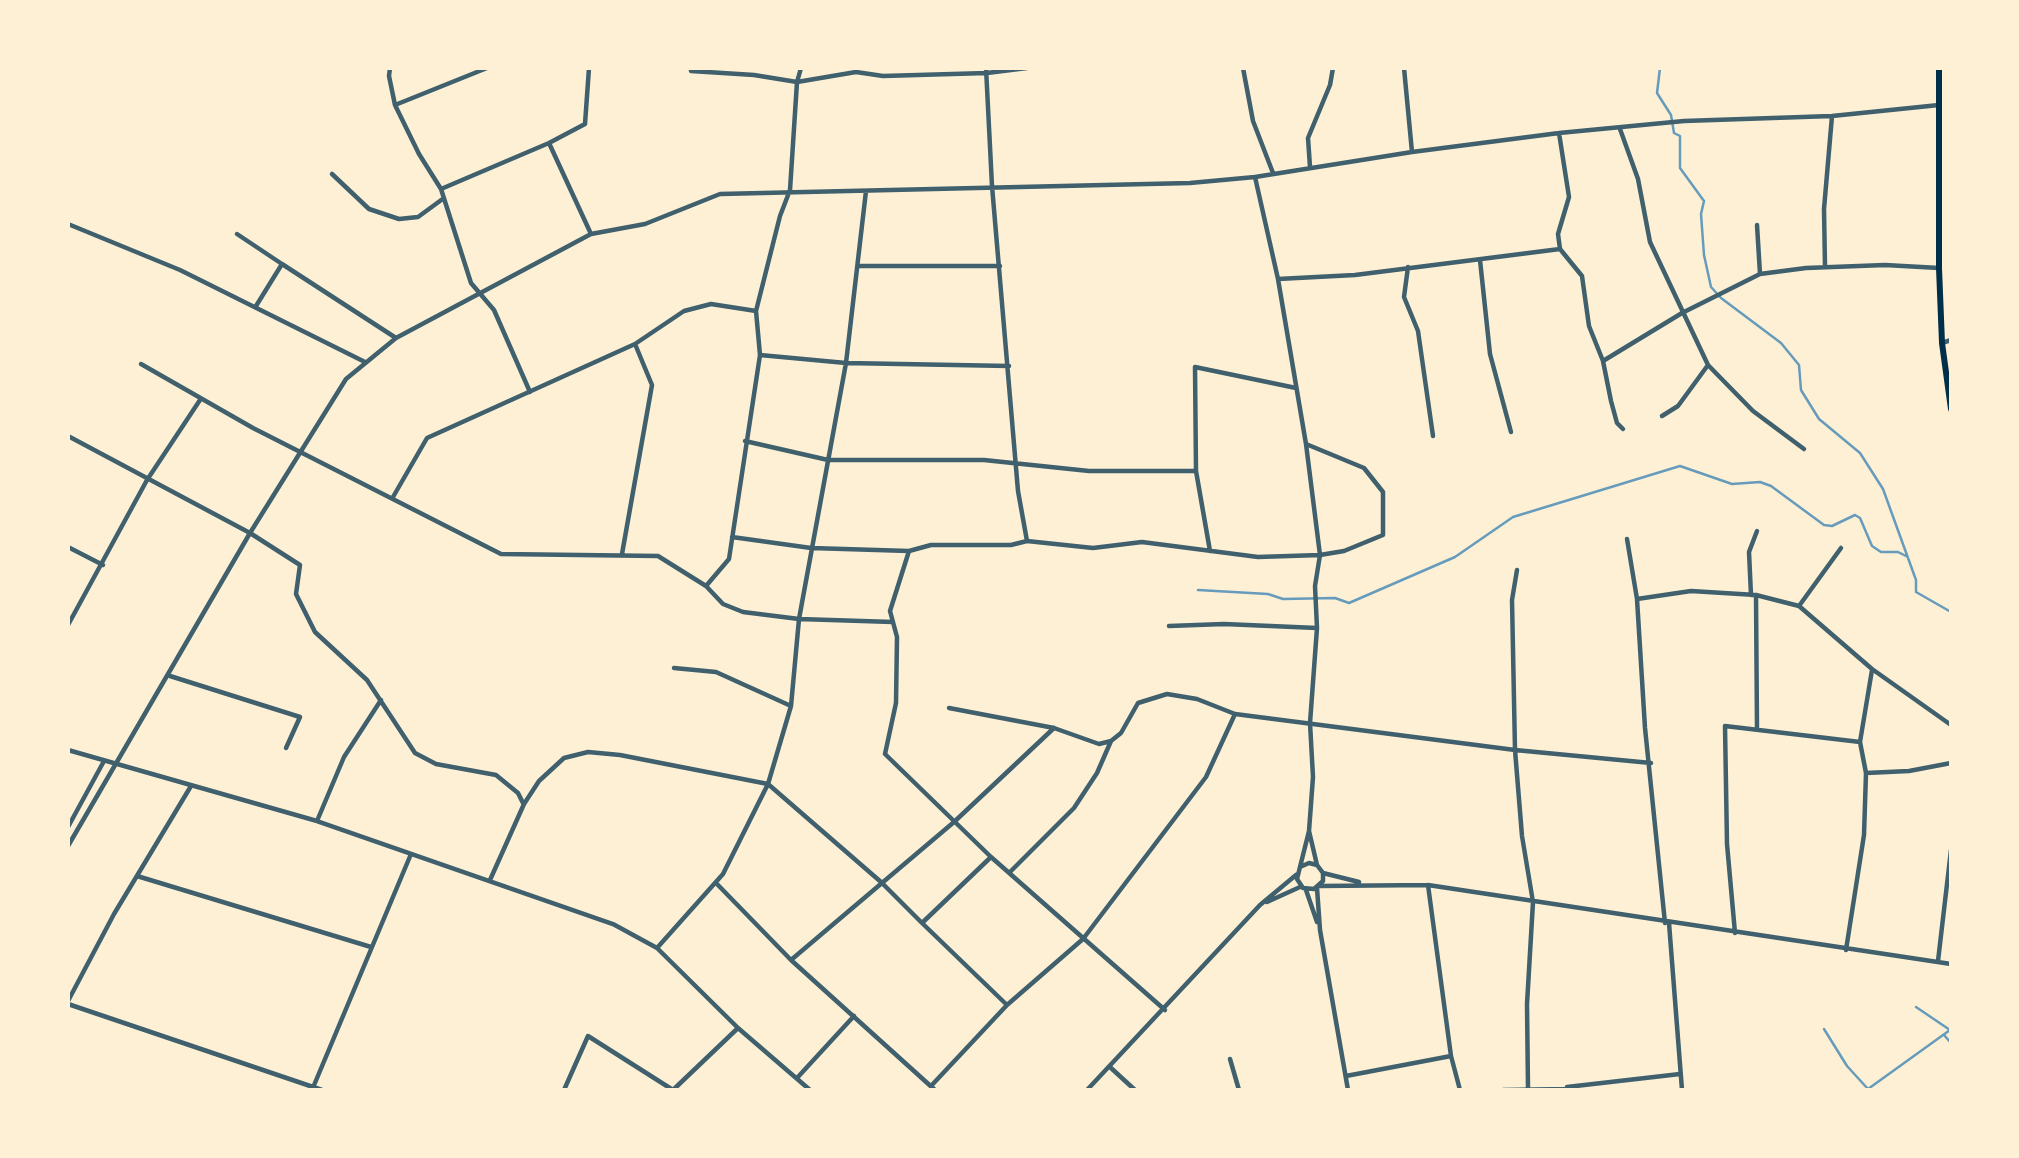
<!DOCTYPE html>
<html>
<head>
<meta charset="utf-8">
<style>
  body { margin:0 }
  #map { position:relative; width:2019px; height:1158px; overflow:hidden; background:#fdf0d5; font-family:Cabin,sans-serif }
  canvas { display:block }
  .frame { position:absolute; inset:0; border:70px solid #fdf0d5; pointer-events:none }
</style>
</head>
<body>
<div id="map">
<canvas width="2019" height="1158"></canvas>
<div class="frame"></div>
</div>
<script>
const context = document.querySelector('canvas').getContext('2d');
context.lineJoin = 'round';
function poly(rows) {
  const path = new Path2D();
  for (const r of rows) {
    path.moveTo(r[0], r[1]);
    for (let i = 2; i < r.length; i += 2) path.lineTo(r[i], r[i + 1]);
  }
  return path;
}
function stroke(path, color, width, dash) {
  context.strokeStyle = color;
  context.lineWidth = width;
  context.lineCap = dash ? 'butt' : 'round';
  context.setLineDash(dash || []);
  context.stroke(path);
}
const stream = poly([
  [1660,68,1657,93,1671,115,1674,133,1680,136,1680,168,1704,201,1701,214,1704,255,1711,287,1721,298,1781,343,1799,365,1801,390,1819,419,1860,453,1883,489,1916,580,1916,592,1951,612],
  [1198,590,1268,594,1283,599,1335,598,1349,603,1455,557,1513,517,1680,466,1732,484,1760,482,1771,486,1824,525,1832,526,1855,515,1860,518,1872,546,1881,552,1898,552,1906,556],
  [1824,1029,1847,1066,1868,1089,1950,1030,1916,1007],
  [1944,1035,1951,1043]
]);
const minor = poly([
  [390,68,389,76,395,105,419,154,441,189,471,283,494,310,530,392],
  [691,68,691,71,754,75,797,82,856,72,883,76,987,73,1027,68],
  [986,68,992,186,1018,491,1027,541],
  [1243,68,1253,121,1273,173],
  [1404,68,1412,152],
  [395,105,487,68],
  [1620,129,1638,179,1650,242,1708,365,1678,406,1662,416],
  [1559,133,1569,197,1558,234,1560,249],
  [549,143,591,234],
  [1310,167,1308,138,1330,85,1333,68],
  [332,174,369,209,399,219,418,217,444,198],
  [1255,177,1278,279,1306,444,1320,555,1315,586,1317,628,1310,723,1313,777,1309,831,1300,867],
  [441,189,549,143,585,124,589,68],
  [68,224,180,270,365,362],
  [1757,225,1760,274],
  [237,234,282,264,256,306],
  [1480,260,1490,354,1511,432],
  [282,264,396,338],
  [858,266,1000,266],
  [1408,267,1404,297,1418,331,1433,436],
  [1825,267,1824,209,1832,116],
  [1278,279,1355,275,1560,249,1582,276,1589,326,1603,361,1682,313,1760,274,1806,268,1885,265,1939,268],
  [1942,343,1951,340],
  [760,355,846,363,1009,366],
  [1603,361,1611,401,1617,423,1623,429],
  [141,364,253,428,501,554,658,556,706,586,723,604,743,612,799,619,893,622],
  [1708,365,1753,411,1804,449],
  [68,436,250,533,300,565,296,594,315,632,367,680,415,753,436,764,496,775,518,793,523,803],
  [745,441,828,460,984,460,1089,471,1196,471],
  [393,497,427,438,635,344,684,311,711,304,756,311],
  [732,537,811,548,909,551],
  [1627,539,1637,599,1645,728,1665,923],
  [68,547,103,565],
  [1210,551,1196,471,1195,367,1296,388],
  [622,554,652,385,635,344],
  [1517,570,1512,600,1515,750,1651,763],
  [706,586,729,559,760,355,756,311,780,216,790,190,797,82,801,68],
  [1751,595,1749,552,1757,531],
  [1756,595,1757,729],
  [1637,599,1691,591,1756,595,1799,606,1872,669,1951,725],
  [1799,606,1841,548],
  [68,625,147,480,200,400],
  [1169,626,1224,624,1317,628],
  [674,668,716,672,791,706],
  [170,676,300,717,286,748],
  [949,708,1054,728,1099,744,1111,741],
  [68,750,317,821,613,924,657,948,738,1028,810,1090],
  [1866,773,1909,771,1951,763],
  [317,821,344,757,381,700],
  [68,827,104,761],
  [1309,831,1317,865],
  [68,846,250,533,346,379,396,338,591,234,645,224,720,194,1190,183,1255,177,1412,152,1559,133,1684,121,1832,116,1939,105],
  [1010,872,1074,808,1097,773,1111,741,1121,733,1138,703,1167,694,1197,699,1235,714,1515,750,1522,836,1533,902,1527,1004,1528,1089],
  [1323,873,1323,881,1314,889,1303,888,1297,879,1300,867,1309,863,1317,865,1323,873,1359,882],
  [137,876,371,947],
  [490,880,524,804,539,781,564,758,588,752,620,755,768,784,881,882,922,923,991,857],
  [717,884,791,960,935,1090],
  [1428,885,1451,1056,1460,1090],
  [1319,886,1428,885,1951,964],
  [1317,888,1320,930,1348,1090],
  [1306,890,1317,922],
  [1267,902,1300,887],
  [922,923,1007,1005],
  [1669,923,1682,1090],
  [1735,933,1727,844,1725,726,1860,742],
  [657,948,723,874,768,784,791,706,799,619,846,363,866,191],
  [1846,950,1864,835,1866,773,1860,742,1872,670],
  [791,960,954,822,1054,728],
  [1938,961,1951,850],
  [68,1001,114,914,191,786],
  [68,1004,322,1090],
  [1165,1010,991,857,885,754,896,703,897,637,890,611,909,551,931,545,1011,545,1027,541,1093,548,1142,542,1258,557,1320,555,1344,551,1383,535,1383,492,1364,468,1306,444],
  [1230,1059,1239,1090],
  [1111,1068,1135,1090],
  [1346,1076,1451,1056],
  [797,1078,854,1016],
  [931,1086,1007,1005,1083,939,1206,777,1235,714],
  [1567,1087,1680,1074],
  [312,1090,411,854],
  [564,1090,588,1036,673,1090,738,1028],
  [1087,1090,1260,905,1296,875],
  [1503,1090,1567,1089]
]);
const primary = poly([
  [1939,68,1939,268,1942,343,1951,409]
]);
stroke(stream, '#669bbc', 2.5);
stroke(minor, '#3f606c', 4.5);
stroke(primary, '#003049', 6);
</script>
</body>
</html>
